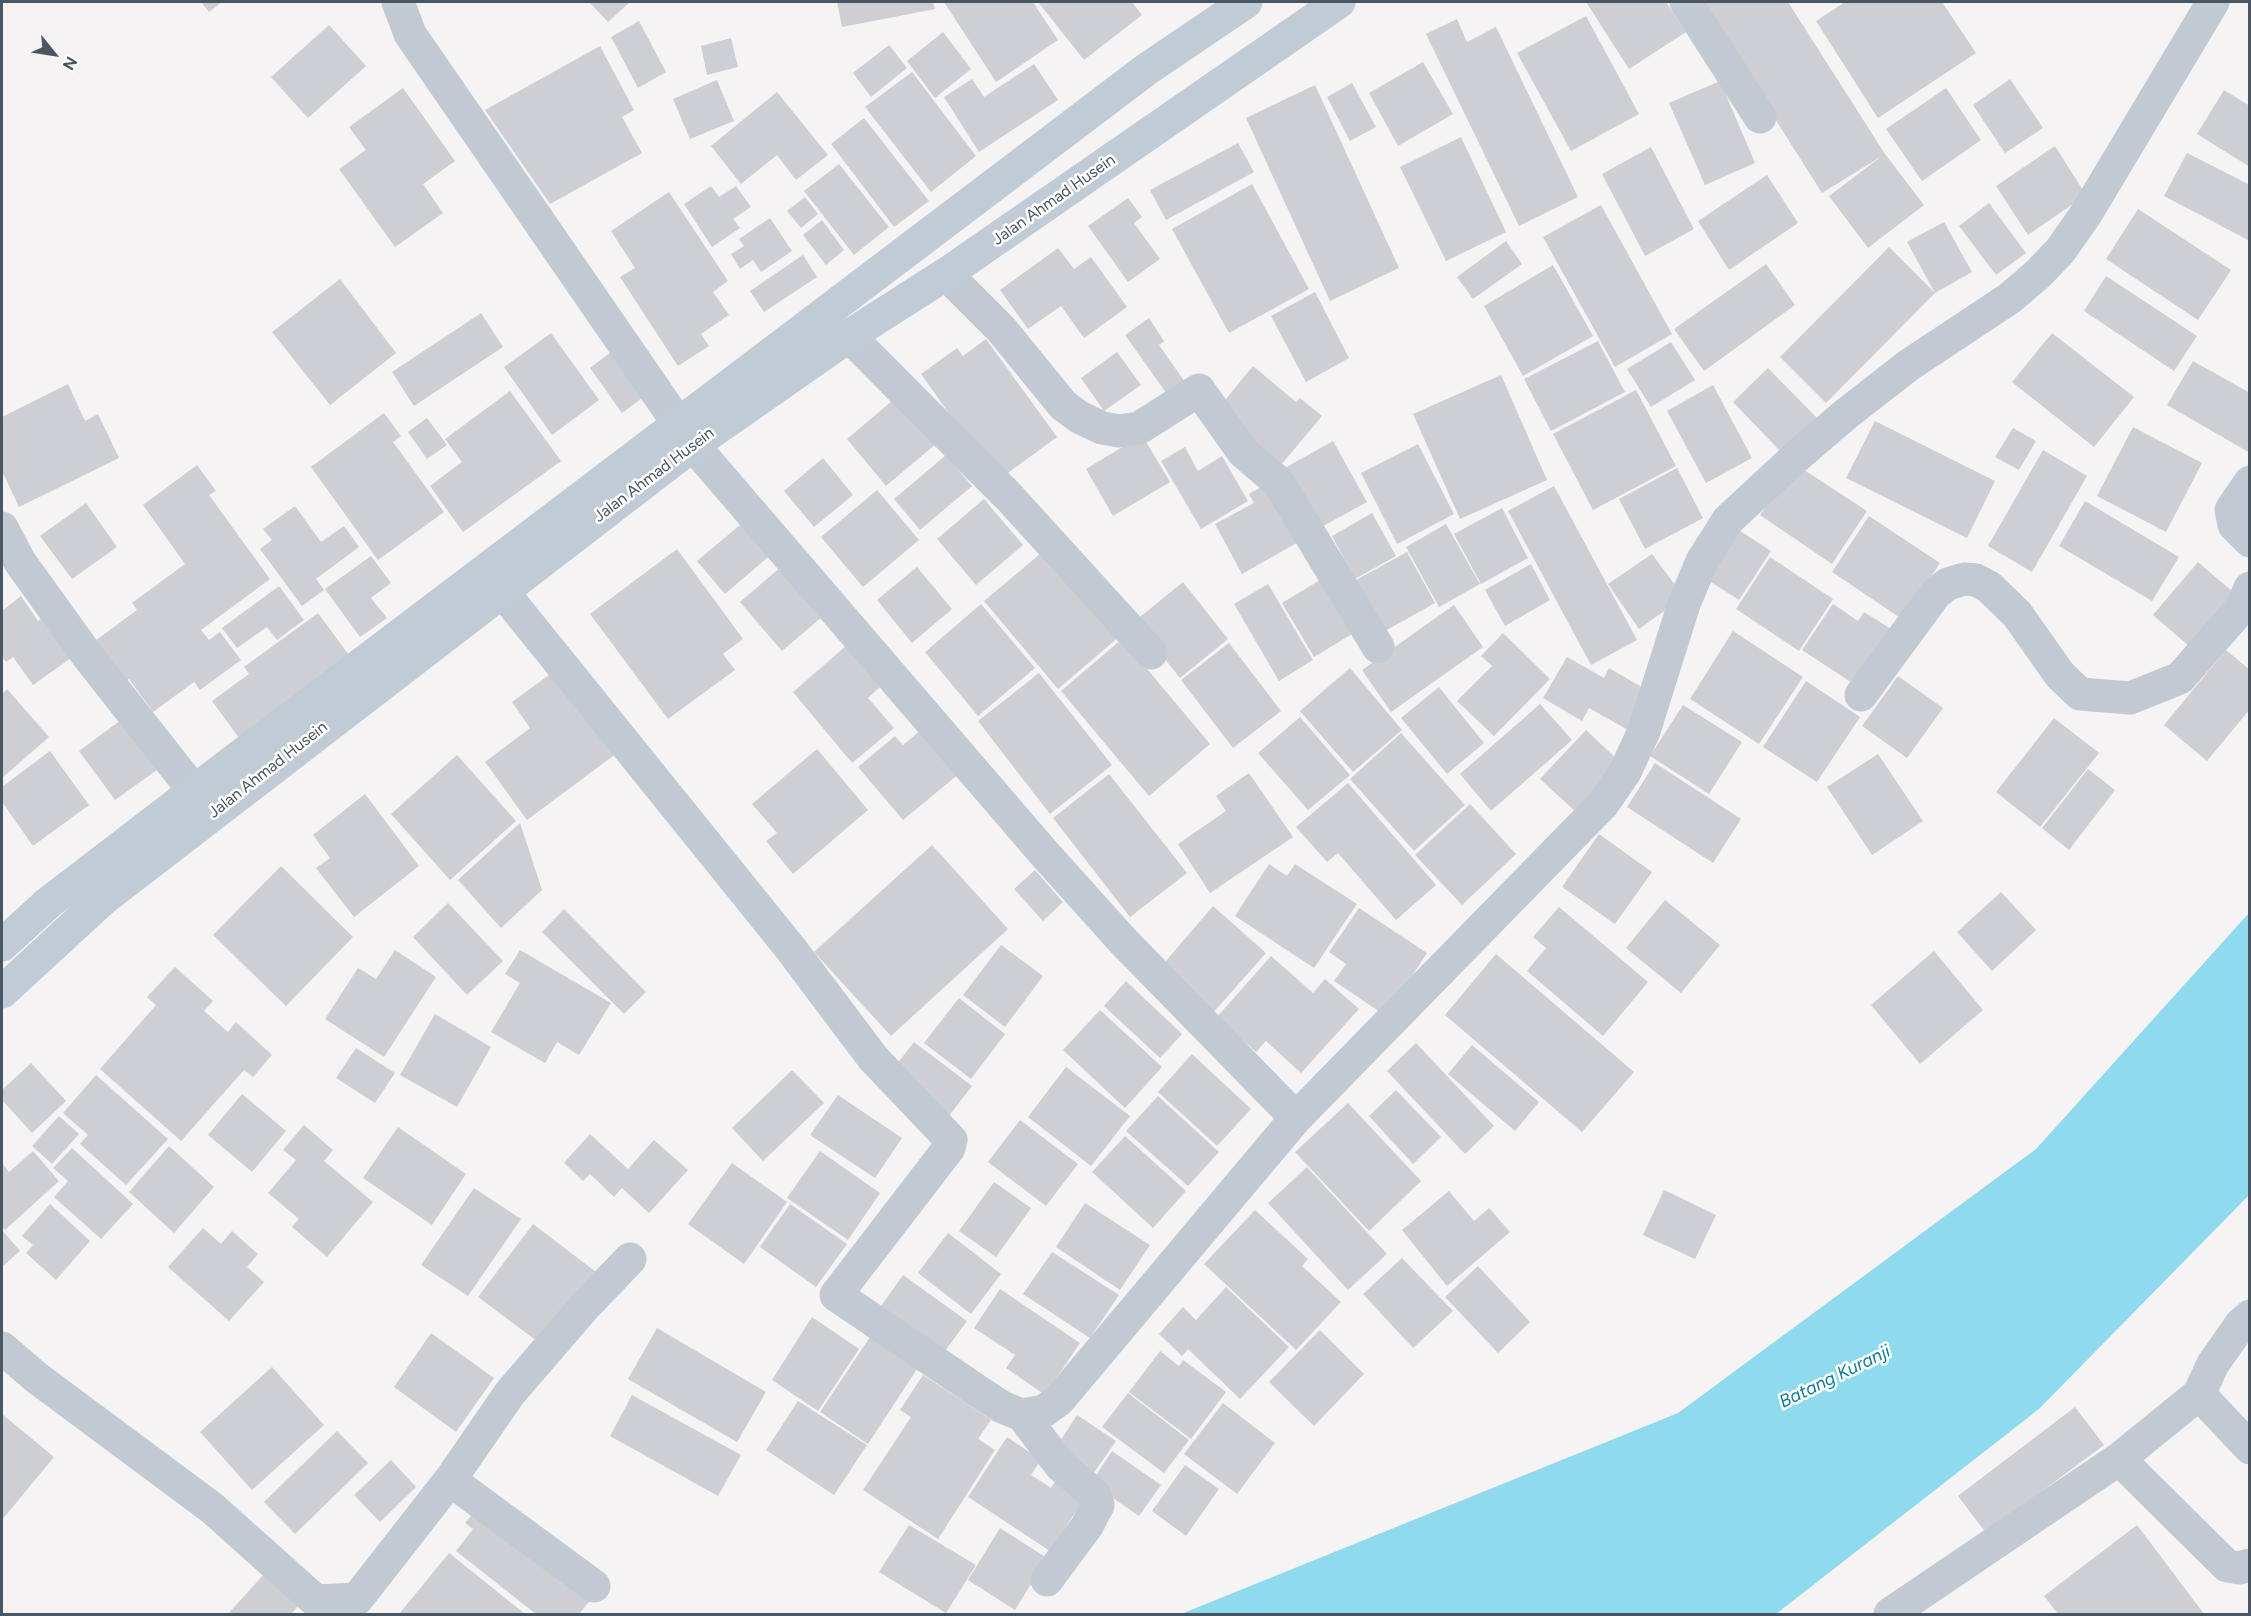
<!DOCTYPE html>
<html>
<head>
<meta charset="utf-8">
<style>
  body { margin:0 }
  #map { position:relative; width:2251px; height:1616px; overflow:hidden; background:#f5f3f3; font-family:Figtree,sans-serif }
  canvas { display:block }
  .frame { position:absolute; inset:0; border:3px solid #4a5661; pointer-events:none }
  .north { position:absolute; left:24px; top:24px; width:60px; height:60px; -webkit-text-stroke:4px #fff; paint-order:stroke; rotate:120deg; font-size:16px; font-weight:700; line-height:24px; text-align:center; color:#4a5661 }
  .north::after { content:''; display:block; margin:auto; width:21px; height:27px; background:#4a5661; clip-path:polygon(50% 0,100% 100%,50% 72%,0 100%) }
</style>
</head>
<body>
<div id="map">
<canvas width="2251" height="1616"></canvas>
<div class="frame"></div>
<div class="north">N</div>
</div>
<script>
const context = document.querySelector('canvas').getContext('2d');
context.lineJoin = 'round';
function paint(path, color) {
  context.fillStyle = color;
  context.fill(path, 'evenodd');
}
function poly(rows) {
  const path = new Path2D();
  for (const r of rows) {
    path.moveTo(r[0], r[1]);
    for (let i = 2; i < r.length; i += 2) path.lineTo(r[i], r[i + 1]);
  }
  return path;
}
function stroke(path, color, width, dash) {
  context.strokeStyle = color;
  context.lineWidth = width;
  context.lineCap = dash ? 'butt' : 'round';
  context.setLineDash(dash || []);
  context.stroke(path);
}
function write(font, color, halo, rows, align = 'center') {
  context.font = font + ' Figtree,sans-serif';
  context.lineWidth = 5;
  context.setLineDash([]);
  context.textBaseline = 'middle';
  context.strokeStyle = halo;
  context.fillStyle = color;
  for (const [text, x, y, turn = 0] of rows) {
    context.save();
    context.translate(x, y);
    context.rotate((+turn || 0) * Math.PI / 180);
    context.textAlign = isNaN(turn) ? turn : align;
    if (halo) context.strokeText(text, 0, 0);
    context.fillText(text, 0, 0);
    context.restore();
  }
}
const water = poly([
  [2249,913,2249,1195,2039,1409,1776,1614,1181,1614,1678,1413,2036,1149]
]);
const building = poly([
  [201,2,222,2,209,12],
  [589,2,630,2,608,22],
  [837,2,933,2,935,9,842,27],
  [944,2,1033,2,1058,40,996,82],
  [1038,2,1132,2,1142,15,1084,60],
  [1586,2,1666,2,1686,32,1629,69],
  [1701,2,1788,2,1885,154,1924,205,1868,248,1829,196,1882,156,1822,193],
  [1845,2,1942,2,1976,53,1878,118,1816,21],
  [1586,16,1639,114,1571,151,1517,53],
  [1457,19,1467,42,1496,27,1578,197,1519,226,1426,34],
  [639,21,666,72,638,88,611,37],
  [329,25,366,66,308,118,271,77],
  [943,32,971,69,935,98,907,61],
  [731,38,738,67,707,75,701,46],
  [889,45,907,68,871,97,853,73],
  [600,46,634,110,622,117,642,153,550,204,485,110],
  [1423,62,1453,114,1398,146,1369,93],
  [1034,64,1058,100,979,152,944,97,972,79,984,97],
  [912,72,976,156,931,192,865,107],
  [2010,79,2043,128,2005,153,1973,105],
  [717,80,734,121,690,139,673,99],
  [1720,81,1755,163,1705,185,1669,103],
  [1352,83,1376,127,1350,141,1327,97],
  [1315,85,1399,268,1330,301,1246,118],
  [403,88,455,161,423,184,443,213,395,247,339,169,366,150,349,127],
  [1946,88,1981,140,1922,181,1886,129],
  [2224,90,2250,106,2250,167,2197,134],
  [777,92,828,155,796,180,777,155,741,184,711,146],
  [864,118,929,201,894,227,831,144],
  [1461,137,1506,232,1446,261,1400,167],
  [1238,143,1254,172,1166,220,1150,190],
  [2055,146,2086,195,2028,235,1996,186],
  [1651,147,1694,229,1645,256,1602,174],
  [2187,153,2250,185,2250,236,2248,240,2164,196],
  [839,164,889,227,854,255,804,191],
  [1767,175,1798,223,1729,270,1698,221],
  [1252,184,1309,289,1229,333,1172,229],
  [711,186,719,197,736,186,751,207,733,219,740,228,712,247,684,204],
  [669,192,728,281,713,292,729,315,701,334,709,346,678,366,620,277,635,268,611,231],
  [805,197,818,214,801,228,787,211],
  [1128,198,1142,217,1134,223,1160,259,1128,282,1088,226],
  [1989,203,2026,253,1996,275,1959,226],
  [1601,205,1672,334,1615,367,1543,237],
  [2138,209,2231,270,2198,320,2106,259],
  [770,218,792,251,761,272,753,260,740,269,731,254,744,246,739,239],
  [822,220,844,250,826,265,803,235],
  [1944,222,1972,272,1935,293,1907,242],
  [1506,241,1522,264,1473,299,1457,277],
  [1889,247,1935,293,1826,403,1780,357],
  [1058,248,1074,269,1091,257,1127,307,1084,338,1061,306,1028,329,1000,290],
  [803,255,817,277,764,312,750,291],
  [1766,264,1795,305,1704,371,1674,329],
  [1553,265,1593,336,1523,376,1484,306],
  [2106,276,2197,336,2174,371,2084,311],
  [340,279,396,353,330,405,272,332],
  [1315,292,1349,358,1306,382,1271,316],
  [481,313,503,347,414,406,392,372],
  [1149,318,1164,341,1159,345,1192,392,1174,404,1125,335],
  [551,333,599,400,552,435,504,367],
  [2052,333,2134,397,2094,447,2012,382],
  [986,339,1057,437,997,481,921,374,957,348,963,356],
  [1598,341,1625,392,1551,431,1524,379],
  [1671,342,1695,380,1651,407,1627,369],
  [614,350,646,395,622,413,590,368],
  [1117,352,1141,385,1104,411,1081,378],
  [2193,361,2250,393,2250,453,2167,405],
  [1253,366,1296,402,1300,398,1322,416,1281,465,1216,411],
  [1768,368,1818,419,1782,453,1733,402],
  [1501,375,1547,480,1460,519,1413,414],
  [68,384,85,421,98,414,119,458,19,507,2,471,2,417],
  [1713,385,1752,458,1706,483,1667,411],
  [1636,390,1676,466,1593,510,1553,434],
  [510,391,561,461,463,532,430,486,462,462,445,439],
  [898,396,937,443,886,486,847,439],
  [384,413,401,436,393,442,444,512,378,560,311,467],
  [427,418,447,445,427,459,408,432],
  [1875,421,1995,481,1967,538,1846,478],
  [2133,427,2202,463,2166,532,2097,496],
  [2013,428,2036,441,2019,470,1995,457],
  [1142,435,1170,482,1113,516,1086,469],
  [1333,441,1367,502,1316,530,1283,469],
  [1418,444,1454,514,1397,544,1361,473],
  [1185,447,1198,471,1222,456,1248,501,1201,529,1161,461],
  [2043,450,2087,476,2032,572,1988,546],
  [946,455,972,486,920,530,894,499],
  [823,458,853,495,814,527,784,491],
  [1795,464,1867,511,1832,564,1760,515],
  [197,465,216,491,209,495,270,579,201,630,209,640,220,632,241,660,200,690,194,682,153,712,129,679,125,682,95,641,137,610,132,603,185,564,143,505],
  [1677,468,1703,518,1645,549,1619,499],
  [1270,482,1302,540,1242,574,1215,524,1254,503,1249,494],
  [1554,486,1637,640,1591,665,1508,511],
  [877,490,919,540,863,587,821,537],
  [984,499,1023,545,976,585,937,539],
  [2085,501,2179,557,2152,601,2059,546],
  [86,503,117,547,72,579,40,536],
  [295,506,321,542,344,526,359,547,316,579,324,590,302,606,260,549,272,540,263,529],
  [1502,508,1528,558,1481,584,1454,534],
  [1372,513,1396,556,1355,579,1332,536],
  [1869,516,1940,563,1902,619,1832,572],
  [746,520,774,552,725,594,697,561],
  [1446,524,1480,584,1439,607,1406,547],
  [1734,527,1771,551,1739,600,1703,577],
  [677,549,743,639,723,654,735,670,668,719,590,614],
  [1046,549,1120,636,1058,689,984,601],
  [1407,552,1435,603,1385,631,1356,580],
  [1652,554,1684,597,1639,629,1608,584],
  [371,556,391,583,371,598,387,618,360,637,325,589],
  [1770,557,1833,599,1799,651,1736,609],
  [789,560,830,610,782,651,740,602],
  [2198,562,2234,593,2189,646,2153,615],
  [1531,564,1550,600,1505,626,1485,590],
  [917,567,952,609,912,643,877,600],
  [1320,580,1352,634,1314,657,1282,603],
  [1183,582,1228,639,1180,678,1135,621],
  [1268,584,1313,660,1279,681,1234,604],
  [279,586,304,620,277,640,267,627,237,648,222,628],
  [21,596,38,621,41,619,71,658,33,685,13,657,6,662,2,657,2,611],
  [981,604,1035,668,978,716,925,652],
  [1833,604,1858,621,1864,612,1896,632,1860,688,1802,650],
  [1454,605,1483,647,1391,712,1362,670],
  [318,613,357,666,242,742,212,701,249,674,244,667],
  [1733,631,1803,677,1759,744,1690,699],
  [1503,633,1550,679,1494,736,1457,701,1492,666,1481,656],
  [1122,639,1210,744,1149,796,1061,691],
  [1229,643,1281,711,1233,748,1181,680],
  [846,646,880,687,868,698,894,728,852,763,793,692],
  [2226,650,2250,670,2250,709,2207,761,2164,725],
  [1567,657,1604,678,1609,668,1650,692,1628,730,1589,708,1582,721,1543,698],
  [1350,668,1402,730,1353,772,1300,711],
  [556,670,617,753,527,820,485,762,530,728,512,702],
  [1039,673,1112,765,1050,814,978,721],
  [1898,676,1943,708,1907,758,1862,726],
  [1806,681,1860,717,1817,782,1763,747],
  [1439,687,1484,743,1447,774,1401,718],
  [7,689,49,737,2,778,2,694],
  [1540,704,1572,740,1491,811,1460,774],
  [1683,705,1742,742,1709,794,1650,756],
  [125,717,161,767,115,800,79,751],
  [1300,717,1350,775,1308,810,1258,753],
  [2054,718,2099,753,2040,827,1996,792],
  [922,729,960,773,903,820,858,767,895,736,903,745],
  [1586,730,1621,763,1576,812,1540,779],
  [1401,733,1465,805,1414,851,1350,779],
  [817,749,868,810,793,874,766,841,777,833,752,804],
  [50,751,89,805,33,846,2,802,2,787],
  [1878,754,1923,821,1872,855,1827,787],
  [457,755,516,821,450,880,391,814],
  [1655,763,1741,819,1713,863,1627,807],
  [2088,769,2115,790,2069,850,2042,828],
  [1249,773,1293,837,1210,893,1178,844,1226,811,1216,796],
  [1109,774,1187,873,1130,917,1053,818],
  [1348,783,1436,885,1396,920,1338,853,1327,862,1296,827],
  [365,794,419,866,354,917,316,868,330,858,313,835],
  [1470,804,1516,854,1462,905,1415,855],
  [520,823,542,890,501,928,458,880],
  [1599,834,1652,872,1615,924,1562,887],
  [932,845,1008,929,891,1036,814,952],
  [1269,864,1287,876,1295,864,1357,904,1314,968,1235,916],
  [281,866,353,937,286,1006,213,935],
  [1035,870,1063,902,1043,921,1014,889],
  [2001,892,2036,930,1992,971,1957,932],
  [1665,900,1720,945,1681,993,1626,948],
  [448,903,503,961,467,995,413,937],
  [1213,906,1266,953,1212,1014,1160,968],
  [1559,907,1648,982,1603,1036,1527,971,1546,948,1533,937],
  [1359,908,1427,953,1386,1016,1334,981,1346,964,1329,952],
  [564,909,646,992,624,1014,542,932],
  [1001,945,1043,976,1005,1027,963,995],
  [395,950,436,977,384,1057,325,1019,358,968,376,979],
  [520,950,611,1003,579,1055,557,1042,545,1063,491,1032,520,983,505,974],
  [1934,951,1983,1010,1920,1064,1871,1005],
  [1496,954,1634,1072,1582,1132,1445,1015],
  [1271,956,1313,993,1325,979,1359,1009,1301,1073,1266,1041,1256,1052,1217,1017],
  [175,967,213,1001,204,1011,228,1032,236,1022,272,1055,253,1077,244,1070,181,1141,100,1069,156,1005,147,997],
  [1126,981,1182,1034,1160,1058,1104,1006],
  [959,998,1005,1034,971,1079,924,1043],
  [1100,1010,1162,1067,1125,1108,1063,1050],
  [435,1014,491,1047,457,1107,400,1075],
  [914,1042,972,1086,948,1117,890,1073],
  [1416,1043,1494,1126,1465,1154,1387,1071],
  [1472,1045,1539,1102,1515,1131,1448,1074],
  [356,1048,395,1073,375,1103,336,1078],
  [1192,1054,1251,1109,1217,1146,1158,1092],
  [31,1063,66,1101,32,1133,2,1100,2,1090],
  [1066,1067,1130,1116,1091,1166,1028,1117],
  [792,1070,824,1103,763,1161,732,1128],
  [96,1075,168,1139,126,1185,80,1144,88,1135,63,1113],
  [1396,1090,1441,1137,1413,1164,1369,1116],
  [242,1094,286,1131,252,1172,208,1135],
  [838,1095,902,1138,875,1178,810,1135],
  [1158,1096,1219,1152,1188,1186,1126,1131],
  [1348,1103,1421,1181,1369,1231,1295,1152],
  [59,1116,79,1134,52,1164,32,1146],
  [1020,1120,1078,1164,1046,1206,988,1162],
  [304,1125,333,1150,324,1161,373,1202,327,1257,292,1227,299,1219,268,1193,296,1160,283,1150],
  [398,1127,466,1174,432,1225,363,1178],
  [590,1134,628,1169,654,1140,688,1170,649,1213,622,1188,614,1197,590,1174,583,1181,564,1163],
  [1125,1136,1186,1191,1153,1228,1092,1172],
  [169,1146,214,1187,174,1233,129,1192],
  [72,1148,133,1204,101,1239,54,1197,68,1181,53,1168],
  [33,1151,59,1181,5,1230,2,1226,2,1163,9,1172],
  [820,1151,880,1193,848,1240,787,1198],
  [732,1163,787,1202,744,1264,688,1224],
  [1307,1167,1387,1254,1348,1290,1268,1203],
  [994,1182,1031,1208,996,1257,959,1231],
  [474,1188,521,1219,468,1296,421,1265],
  [1664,1190,1716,1215,1695,1259,1643,1235],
  [1449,1191,1474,1221,1489,1208,1510,1232,1447,1286,1402,1230],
  [1085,1203,1150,1245,1120,1290,1056,1247],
  [50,1204,90,1241,56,1280,26,1253,33,1245,22,1236],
  [790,1204,847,1244,816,1287,760,1247],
  [1255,1210,1308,1259,1302,1266,1341,1302,1296,1350,1204,1264],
  [533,1224,596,1272,542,1345,478,1297],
  [203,1228,221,1244,232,1231,258,1254,247,1267,264,1282,229,1321,168,1267],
  [2,1230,20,1251,2,1267],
  [948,1233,1001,1274,971,1314,918,1273],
  [1052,1252,1119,1295,1090,1338,1023,1294],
  [1402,1258,1453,1311,1413,1348,1363,1294],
  [1478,1266,1530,1322,1498,1353,1445,1297],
  [903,1275,967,1321,945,1351,881,1306],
  [1226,1287,1289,1347,1240,1399,1188,1349,1182,1356,1159,1334,1183,1307,1196,1320],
  [1000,1289,1080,1343,1045,1395,1006,1368,1015,1355,974,1328],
  [812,1317,859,1349,818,1411,772,1380],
  [657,1328,766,1392,737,1442,628,1379],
  [1320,1330,1364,1374,1314,1426,1269,1382],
  [431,1333,494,1378,456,1432,394,1387],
  [872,1334,919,1366,868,1444,820,1412],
  [1160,1351,1179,1366,1183,1360,1226,1392,1191,1439,1129,1392],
  [272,1367,324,1425,252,1490,200,1432],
  [923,1375,991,1420,978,1439,995,1450,938,1539,863,1490,911,1417,900,1410],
  [1128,1393,1189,1440,1164,1473,1102,1427],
  [632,1395,741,1455,718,1496,610,1436],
  [798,1401,867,1445,834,1495,766,1450],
  [1223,1403,1275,1443,1237,1494,1184,1454],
  [2075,1407,2104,1445,1986,1533,1958,1496],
  [2,1414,54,1457,2,1520],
  [1077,1415,1116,1441,1091,1477,1053,1452],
  [337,1431,368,1463,295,1534,264,1502],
  [1007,1437,1041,1460,1031,1475,1051,1488,1056,1480,1084,1499,1050,1551,968,1497],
  [1112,1451,1161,1485,1139,1516,1091,1483],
  [391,1460,416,1487,380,1522,354,1495],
  [1185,1465,1219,1489,1186,1536,1152,1511],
  [477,1509,594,1596,579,1614,536,1614,456,1551,473,1529,465,1523],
  [909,1525,976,1565,946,1613,879,1572],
  [2137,1525,2204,1614,2058,1614,2044,1596],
  [1000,1528,1047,1558,1015,1610,968,1580],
  [449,1553,525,1614,399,1614],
  [265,1573,299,1605,291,1614,228,1614]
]);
const minor = poly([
  [398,2,410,34,693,445,1043,852,1123,941,1296,1118,1603,804,1625,772,1644,731,1684,604,1702,561,1728,520,1796,457,1846,414,1909,365,2010,298,2039,273,2060,251,2086,214,2213,2],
  [1686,2,1760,117],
  [946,274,1001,329,1063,405,1079,417,1102,428,1119,431,1139,428,1199,390,1243,452,1277,481,1288,498,1378,647],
  [849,336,1009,497,1151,653],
  [2250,482,2231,510,2234,525,2250,541],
  [2,528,20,562,87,655,194,791],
  [502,591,791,949,873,1058,951,1140,949,1148,836,1295,976,1390,1002,1407,1022,1415,1044,1411,1059,1400,1296,1118],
  [1861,695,1936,593,1948,584,1964,579,1976,580,1989,587,2017,614,2060,675,2080,694,2130,698,2180,678,2242,607,2250,588],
  [2250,1316,2241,1324,2213,1364,2199,1394,2250,1448],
  [2,1348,37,1378,212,1508,316,1601,357,1599,450,1480,510,1393,585,1306,630,1259],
  [1022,1415,1061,1466,1095,1495,1098,1505,1087,1526,1047,1580],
  [2119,1459,2199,1394],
  [450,1480,594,1586],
  [1890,1614,2119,1459,2227,1566,2239,1568,2250,1565]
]);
const secondary = poly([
  [2,945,48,903,194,791,1147,69,1246,2],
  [2,992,102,900,693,445,849,336,946,274,1339,2]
]);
const streetNames = [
  ["Jalan Ahmad Husein",1054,200,-35],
  ["Jalan Ahmad Husein",654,475,-37],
  ["Jalan Ahmad Husein",268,770,-38]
];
const waterNames = [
  ["Batang Kuranji",1835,1377,-26]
];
paint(water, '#90daee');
paint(building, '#cdcfd5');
stroke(minor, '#c1cad2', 33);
stroke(secondary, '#c1cbd6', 33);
write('16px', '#4a5661', '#fff', streetNames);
write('italic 18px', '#0c7c9b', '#fff', waterNames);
</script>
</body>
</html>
